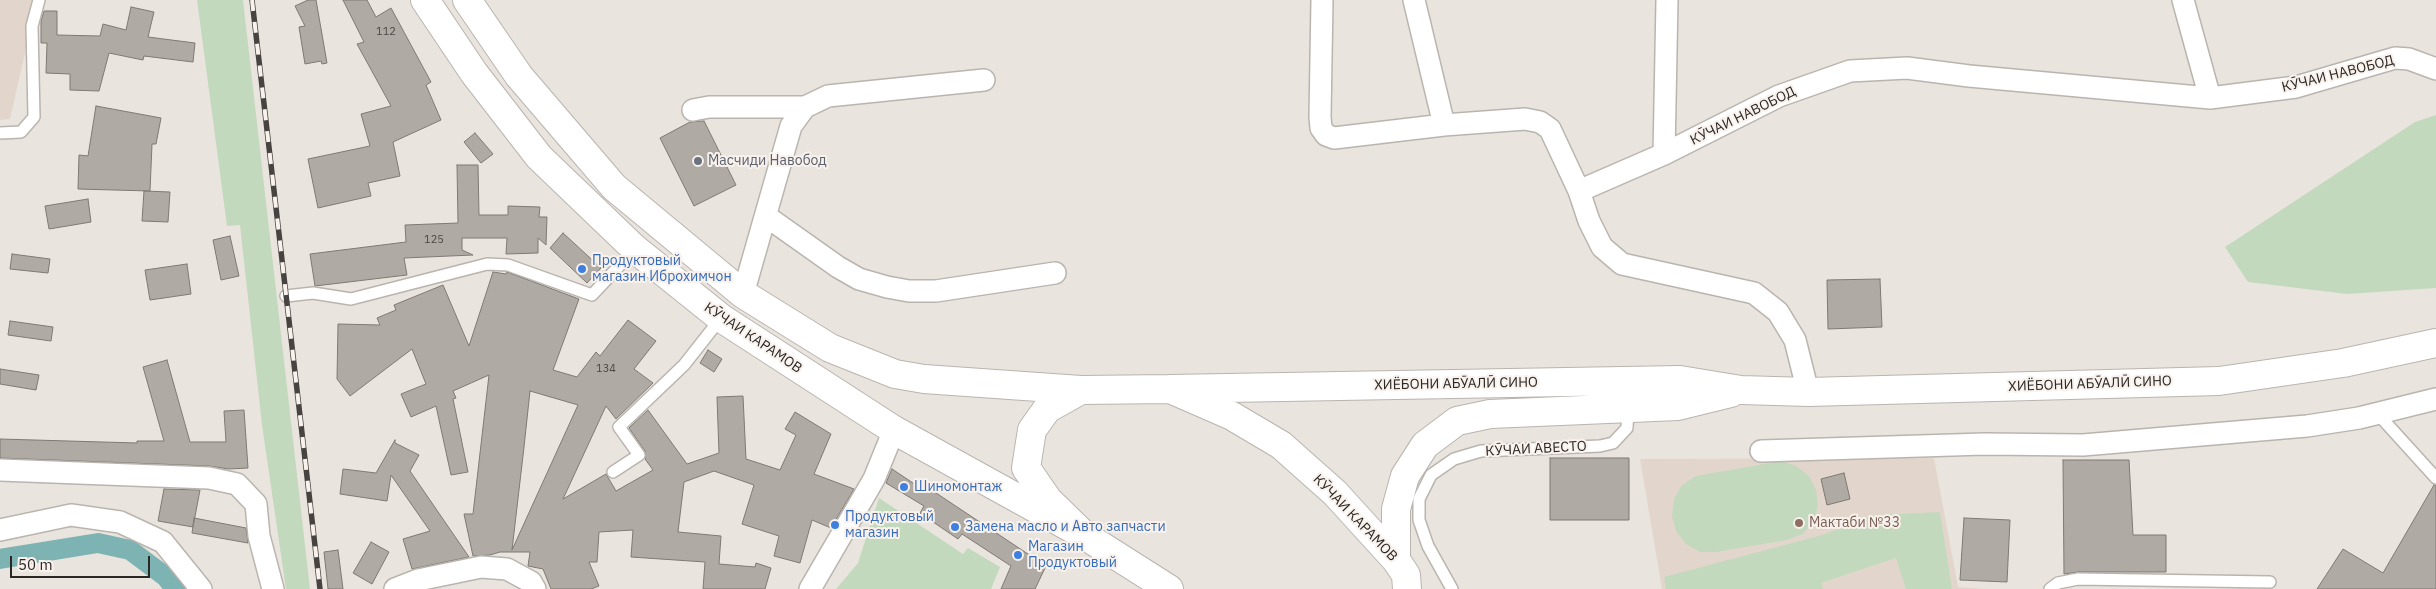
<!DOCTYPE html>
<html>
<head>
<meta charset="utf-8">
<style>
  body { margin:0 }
  #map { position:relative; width:2436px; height:589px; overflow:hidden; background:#eae4de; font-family:"IBM Plex Sans",sans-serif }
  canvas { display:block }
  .scale { position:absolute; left:10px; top:556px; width:140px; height:22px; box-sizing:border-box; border:2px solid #2a2725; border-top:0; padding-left:6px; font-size:15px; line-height:18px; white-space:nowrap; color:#2a2725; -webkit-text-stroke:4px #f8f1ec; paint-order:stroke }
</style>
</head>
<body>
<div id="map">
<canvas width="2436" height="589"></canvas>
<div class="scale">50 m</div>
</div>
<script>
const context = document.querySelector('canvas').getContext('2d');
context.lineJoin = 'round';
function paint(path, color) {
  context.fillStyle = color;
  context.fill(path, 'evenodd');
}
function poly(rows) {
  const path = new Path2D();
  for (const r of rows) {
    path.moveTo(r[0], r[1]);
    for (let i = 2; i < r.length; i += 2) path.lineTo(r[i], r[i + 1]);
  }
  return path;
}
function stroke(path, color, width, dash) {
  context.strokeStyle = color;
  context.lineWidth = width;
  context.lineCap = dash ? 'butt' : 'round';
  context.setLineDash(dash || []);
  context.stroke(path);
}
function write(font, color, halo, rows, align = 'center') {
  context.font = font + ' "IBM Plex Sans",sans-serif';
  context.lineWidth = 4;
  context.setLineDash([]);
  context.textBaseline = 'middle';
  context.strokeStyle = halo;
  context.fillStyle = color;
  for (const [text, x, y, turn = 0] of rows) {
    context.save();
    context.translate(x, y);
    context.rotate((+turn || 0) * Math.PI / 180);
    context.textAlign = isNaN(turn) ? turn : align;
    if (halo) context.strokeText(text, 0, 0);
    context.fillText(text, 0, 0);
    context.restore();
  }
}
const built = poly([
  [0,0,37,0,10,119,0,120],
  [1934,458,1958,587,1987,589,1662,589,1640,459]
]);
const green = poly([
  [197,0,243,0,310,589,286,589,262,425,240,225,227,226],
  [2436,115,2436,288,2347,294,2248,282,2225,247,2415,122],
  [1781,461,1796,466,1809,476,1816,490,1818,506,1813,522,1803,534,1787,540,1716,552,1700,552,1686,544,1676,531,1672,516,1674,499,1682,485,1696,476],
  [879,498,963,554,968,548,1000,567,991,589,836,589,858,563],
  [1940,512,1952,589,1906,589,1896,558,1821,583,1823,589,1666,589,1664,577,1822,535,1876,515]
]);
const canal = poly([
  [0,559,98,543,130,550,166,577,175,589]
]);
const building = poly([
  [308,0,316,0,327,63,322,64,321,61,305,64,299,27,305,26,295,6,308,0],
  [343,0,367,0,376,17,391,8,431,82,426,85,441,120,393,142,400,176,368,183,371,196,318,208,308,159,370,146,361,114,391,106,357,44,364,42,343,0],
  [131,7,154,12,148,37,195,43,193,62,144,56,143,60,109,53,99,91,70,90,70,74,46,73,47,43,41,43,41,21,44,11,57,11,57,35,100,36,103,24,126,30,131,7],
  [96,106,161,118,156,144,152,144,150,191,78,189,79,155,88,156,96,106],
  [704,121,736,185,694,206,660,138,690,122,704,121],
  [475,133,493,154,481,163,464,142,475,133],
  [457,165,478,165,479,215,508,215,508,206,540,207,539,217,547,217,546,245,538,238,538,253,506,254,507,238,462,238,462,250,473,255,404,258,407,275,315,286,310,254,406,242,405,225,458,223,457,165],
  [144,191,170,192,168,222,142,221,144,191],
  [88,199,91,222,49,229,45,206,88,199],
  [563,233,601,268,587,283,550,248,563,233],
  [230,236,239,276,221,280,213,240,230,236],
  [12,254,50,259,48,273,10,269,12,254],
  [187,264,191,294,150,300,145,270,187,264],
  [493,272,506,274,507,272,579,299,553,370,577,377,596,352,600,356,628,320,656,341,634,369,653,383,616,419,606,406,563,499,606,474,616,491,653,470,645,459,645,451,629,428,648,410,687,464,719,453,717,397,743,396,746,459,780,470,796,435,785,429,795,412,831,434,814,474,854,489,831,528,812,520,800,563,774,556,779,536,742,524,754,485,714,471,684,482,678,532,721,536,719,564,755,567,756,563,771,568,765,589,703,589,705,562,631,557,633,530,599,532,597,562,589,562,599,586,591,589,551,589,543,569,528,566,530,552,500,552,490,555,473,556,464,514,473,514,489,375,453,391,456,398,453,399,468,472,451,475,436,406,411,417,401,394,426,384,412,349,350,396,337,379,338,324,380,325,377,318,396,310,394,305,443,285,469,346,493,272],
  [530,391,578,405,512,550,524,447,530,391],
  [1880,279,1882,327,1828,329,1827,280,1880,279],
  [10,321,53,327,51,341,8,335,10,321],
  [708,350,722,359,714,372,700,363,708,350],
  [167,360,190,442,226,442,224,411,244,410,248,468,229,469,209,466,0,458,0,439,137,443,137,441,164,441,143,367,167,360],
  [0,369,39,375,36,390,0,384,0,369],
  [395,440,395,443,419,455,410,471,469,557,412,569,403,539,430,531,391,475,387,501,340,494,343,469,376,473,395,440],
  [1550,458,1629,458,1629,520,1550,520,1550,458],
  [2063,460,2129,460,2133,535,2166,535,2166,572,2078,572,2064,574,2063,460],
  [892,469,925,491,927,487,1046,566,1035,589,1001,589,1011,566,962,534,958,539,920,513,924,506,886,483,892,469],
  [1844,473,1850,499,1827,505,1821,479,1844,473],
  [2434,485,2436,485,2436,589,2317,589,2343,549,2383,573,2434,485],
  [164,489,200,490,193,527,158,521,164,489],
  [194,518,246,528,248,543,192,533,194,518],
  [1964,518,2010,520,2007,582,1960,580,1964,518],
  [371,542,389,552,372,584,353,573,371,542],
  [338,550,343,589,328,589,324,552,338,550]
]);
const service = poly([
  [0,133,21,132,34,117,32,26,39,0],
  [286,296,313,293,351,299,487,264,508,265,592,295,635,249],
  [2377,413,2436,478],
  [613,472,639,455,619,427,684,365,721,318],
  [1452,589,1428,546,1419,520,1419,499,1431,475,1454,459,1481,451,1600,446,1613,443,1627,428,1628,409],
  [2050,589,2058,583,2078,579,2270,582]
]);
const minor = poly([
  [1322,0,1320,117,1321,128,1326,135,1334,138,1444,125],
  [1414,0,1444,125,1525,119,1540,122,1550,129,1579,191,1664,154,1779,96,1850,71,1907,68,1969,76,2210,98,2296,87,2395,58,2409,59,2436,69],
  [2183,0,2210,98],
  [693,110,709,107,805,107],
  [1664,154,1667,0],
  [1579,191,1589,221,1602,247,1622,264,1754,293,1778,312,1795,340,1808,392],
  [766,216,838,267,859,279,887,287,909,291,936,291,1055,273],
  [743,294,791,126,805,107,828,96,984,80],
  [1761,451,1984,444,2083,445,2307,426,2359,418,2436,399],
  [0,470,209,478,237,484,256,504,259,536,273,589],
  [0,530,71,515,120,522,163,542,201,589],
  [395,589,418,580,481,567,507,569,531,582,535,589],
  [810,589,874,479,894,430]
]);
const secondary = poly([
  [425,0,474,73,539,157,635,249,721,318,894,430,1084,535],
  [467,0,519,76,614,187,743,294,830,348,895,374,924,379,1081,390],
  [1170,389,1680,380,1741,390,1808,392,2219,381,2343,363,2436,343],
  [1396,560,1396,509,1405,476,1425,445,1457,421,1490,414,1678,406,1731,393],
  [1169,589,1084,535,1048,500,1026,468,1032,430,1047,409,1081,390,1170,389,1232,416,1281,445,1335,493,1396,560,1406,575,1407,589]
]);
const rail = poly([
  [252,0,320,589]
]);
const markers = [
  [698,161,5,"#6b7280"],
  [582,269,5,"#3f7fe0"],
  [904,487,5,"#3f7fe0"],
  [1799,523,5,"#8d6e63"],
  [835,525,5,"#3f7fe0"],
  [955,527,5,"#3f7fe0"],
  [1018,555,5,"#3f7fe0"]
];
const numberNames = [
  ["112",386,32],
  ["125",434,240],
  ["134",606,369]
];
const streetNames = [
  ["КӮЧАИ НАВОБОД",2338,74,-14],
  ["КӮЧАИ НАВОБОД",1743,116,-26],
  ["КӮЧАИ КАРАМОВ",753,338,34],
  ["ХИЁБОНИ АБӮАЛӢ СИНО",1456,384,-1],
  ["ХИЁБОНИ АБӮАЛӢ СИНО",2090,384,-2],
  ["КӮЧАИ АВЕСТО",1536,449,-3],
  ["КӮЧАИ КАРАМОВ",1355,518,46]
];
const worshipNames = [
  ["Масчиди Навобод",708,161]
];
const shopNames = [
  ["Продуктовый",592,261],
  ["магазин Иброхимчон",592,277],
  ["Шиномонтаж",914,487],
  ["Продуктовый",845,517],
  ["магазин",845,533],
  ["Замена масло и Авто запчасти",965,527],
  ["Магазин",1028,547],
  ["Продуктовый",1028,563]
];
const educationNames = [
  ["Мактаби №33",1809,523]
];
paint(built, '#e2d6cc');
paint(green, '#c3d9bd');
stroke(canal, '#7db3b2', 20);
paint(building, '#b0aaa4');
stroke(building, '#7f7974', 1);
stroke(service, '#bab4af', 14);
stroke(minor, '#bab4af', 24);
stroke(secondary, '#bab4af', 30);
stroke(service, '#fff', 11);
stroke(minor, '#fff', 21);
stroke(secondary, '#fff', 28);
stroke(rail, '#464340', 5.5);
stroke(rail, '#f8f1ec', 4, [11]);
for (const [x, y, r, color] of markers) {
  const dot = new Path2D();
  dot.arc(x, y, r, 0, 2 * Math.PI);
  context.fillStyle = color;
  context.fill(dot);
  stroke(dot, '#f8f1ec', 2);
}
write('11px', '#4c4845', null, numberNames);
write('14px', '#2a2725', '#f8f1ec', streetNames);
write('14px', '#5b616d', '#f8f1ec', worshipNames, 'left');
write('14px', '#366cbe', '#f8f1ec', shopNames, 'left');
write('14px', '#785e54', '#f8f1ec', educationNames, 'left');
</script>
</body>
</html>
